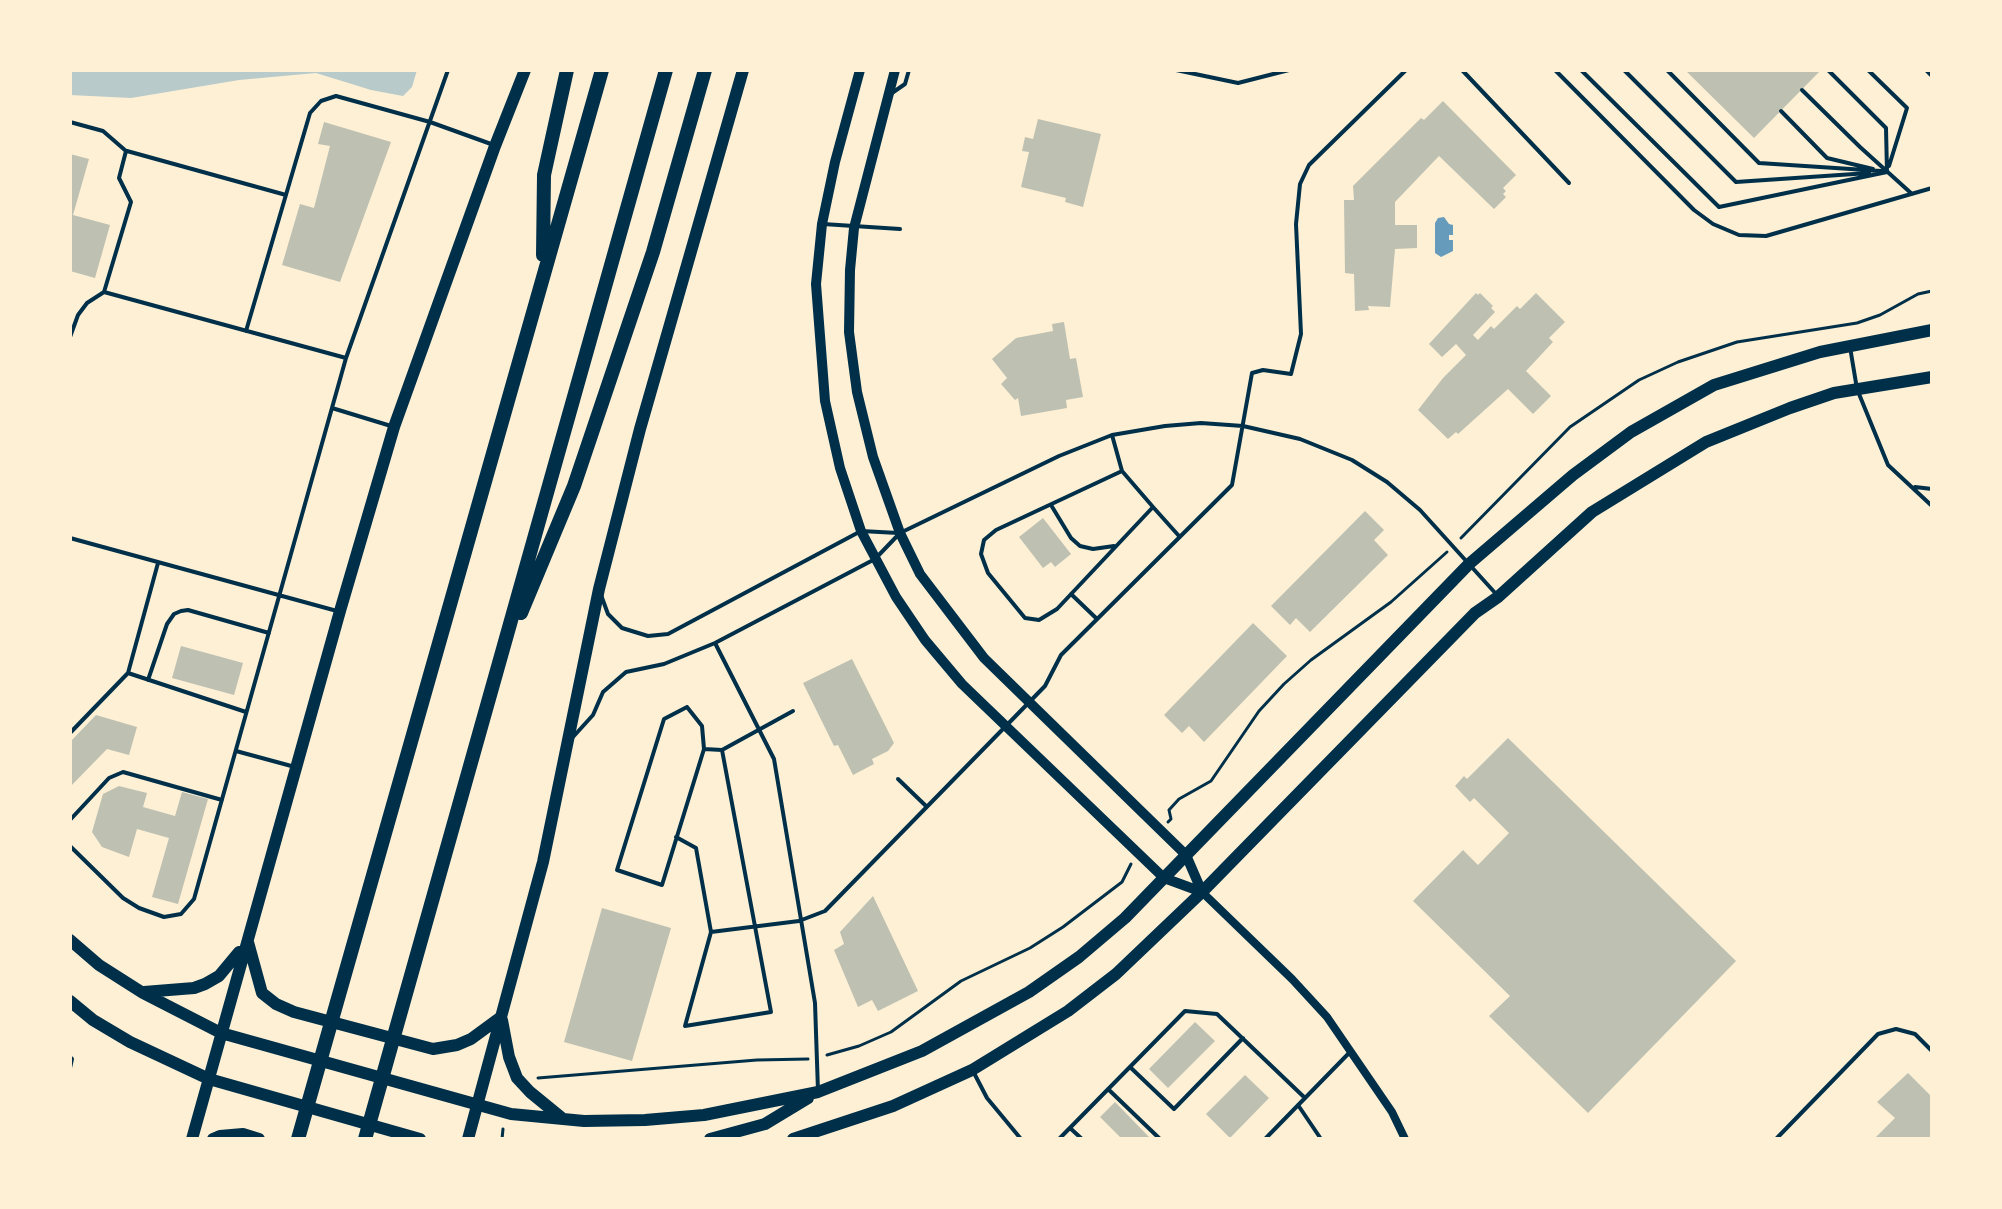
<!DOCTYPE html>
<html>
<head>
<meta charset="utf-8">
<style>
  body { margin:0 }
  #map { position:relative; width:2002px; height:1209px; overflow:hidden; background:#fdf0d5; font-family:Rubik,sans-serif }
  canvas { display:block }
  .frame { position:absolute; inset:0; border:72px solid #fdf0d5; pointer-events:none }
</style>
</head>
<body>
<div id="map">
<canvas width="2002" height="1209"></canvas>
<div class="frame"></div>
</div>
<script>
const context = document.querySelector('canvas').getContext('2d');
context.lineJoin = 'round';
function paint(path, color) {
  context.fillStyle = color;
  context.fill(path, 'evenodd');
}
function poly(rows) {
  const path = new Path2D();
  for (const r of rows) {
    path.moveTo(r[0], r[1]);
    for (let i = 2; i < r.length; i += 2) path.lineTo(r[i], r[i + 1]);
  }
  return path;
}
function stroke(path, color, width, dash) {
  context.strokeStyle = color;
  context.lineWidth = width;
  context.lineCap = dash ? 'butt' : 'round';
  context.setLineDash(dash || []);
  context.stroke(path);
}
const green = poly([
  [70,70,417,70,412,87,403,96,371,90,316,73,239,80,131,98,70,95]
]);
const water = poly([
  [1444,217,1449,224,1453,225,1453,235,1449,235,1449,240,1453,240,1453,251,1441,257,1435,253,1435,223,1438,218]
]);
const building = poly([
  [1685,70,1821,70,1754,138],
  [1443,101,1516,175,1503,188,1506,191,1503,194,1506,197,1494,209,1439,156,1395,202,1395,225,1417,225,1417,248,1395,249,1390,307,1368,306,1369,310,1355,311,1354,274,1345,273,1344,200,1354,200,1353,186,1421,118,1424,120],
  [1038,119,1101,134,1083,207,1065,202,1066,198,1021,187,1029,152,1022,151,1025,137,1033,139],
  [324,122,391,142,340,282,282,265,300,204,314,208,330,146,318,144],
  [70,154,89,159,73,215,110,225,95,278,70,271],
  [1476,293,1478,295,1480,293,1493,306,1491,308,1495,312,1473,335,1478,340,1491,326,1494,329,1517,306,1520,309,1536,293,1565,322,1549,338,1553,342,1526,371,1551,396,1533,414,1508,389,1458,434,1456,432,1448,439,1418,410,1443,378,1466,355,1456,344,1442,357,1429,344],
  [1064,322,1070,359,1076,358,1083,397,1066,400,1067,408,1021,416,1018,398,1015,400,1001,384,1007,378,992,359,1016,338,1053,331,1052,324],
  [1365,511,1384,530,1374,540,1388,555,1310,632,1296,618,1290,625,1271,606],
  [1043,518,1071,554,1055,567,1051,562,1043,568,1019,537],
  [1253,623,1287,656,1204,742,1189,726,1182,733,1164,715],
  [181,646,243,663,234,695,172,678],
  [852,659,894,743,888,751,872,759,874,764,853,775,838,745,834,746,803,683],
  [96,715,137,727,129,755,107,749,70,787,70,742],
  [1508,738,1736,961,1588,1113,1489,1016,1510,996,1413,901,1463,850,1478,865,1509,833,1474,798,1470,802,1455,786,1464,776,1467,779],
  [119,786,147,793,143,807,175,816,182,792,208,799,178,904,152,897,169,838,137,829,129,857,102,847,92,832,103,794],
  [873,896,918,991,878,1011,872,1000,858,1007,834,950,844,944,840,932],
  [602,908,671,928,632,1061,564,1042],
  [1195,1022,1215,1041,1168,1088,1149,1069],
  [1908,1073,1932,1097,1932,1139,1874,1139,1895,1118,1877,1102],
  [1245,1075,1269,1098,1230,1138,1206,1114],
  [1115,1102,1151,1139,1122,1139,1100,1117]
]);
const path = poly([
  [1461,538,1570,427,1639,380,1678,362,1737,342,1857,323,1880,315,1918,294,1932,291],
  [1168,822,1171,819,1169,810,1179,799,1211,781,1259,711,1284,684,1311,660,1391,602,1447,552],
  [827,1055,859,1046,891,1032,961,981,1030,948,1063,927,1122,882,1131,864],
  [538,1078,757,1060,808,1059],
  [502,1139,503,1129]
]);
const service = poly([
  [1176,70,1238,83,1289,70],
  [1462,70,1569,183],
  [1555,70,1694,210,1713,224,1739,235,1766,236,1932,188],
  [1581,70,1719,207,1887,172],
  [1624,70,1736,182,1869,173],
  [1667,70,1759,163,1881,171],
  [1828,70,1886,128,1887,172],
  [1868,70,1907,108,1889,166],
  [1926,70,1932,76],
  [1802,90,1860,147,1912,194],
  [892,93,905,84,909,70],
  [1781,111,1827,158,1873,169],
  [70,122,103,131,126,151,119,178,131,202,104,292,87,303,78,315,70,337],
  [127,151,286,195],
  [823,224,900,229],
  [104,292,346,358],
  [246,331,310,113,321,101,336,96,430,122,491,144],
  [1850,347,1857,389,1888,465,1932,506],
  [332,408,391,426],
  [1112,435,1122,471,996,530,984,540,981,554,988,573,1025,618,1039,620,1057,609,1153,507,1122,471],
  [1915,487,1932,489],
  [1051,505,1071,538,1080,546,1093,549,1114,546],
  [1153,507,1179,536],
  [70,538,337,611],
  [1071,594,1097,619],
  [601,595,608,614,622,628,648,636,668,634,861,531,898,533],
  [715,643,774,759,815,1003,818,1091],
  [128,673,246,712],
  [148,680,167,624,174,614,181,611,188,610,269,633],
  [687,707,702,726,704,749,662,885,617,870,664,719,687,707],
  [70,733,128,673,158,563],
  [573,737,593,715,603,692,626,672,664,664,715,643,875,559,900,533,1059,456,1112,435,1165,426,1201,423,1243,426,1300,439,1352,460,1387,482,1420,510,1497,595],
  [722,750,793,711],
  [236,751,295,767],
  [898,779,926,806],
  [70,820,109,778,123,772,222,800],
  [676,837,696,848,711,932,685,1026,771,1012,722,750,704,749],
  [70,846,123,898,139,908,164,917,181,914,194,899,346,358,448,70],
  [711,932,799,921,825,911,1045,686,1061,655,1232,485,1252,373,1263,370,1291,374,1301,334,1296,224,1300,184,1309,165,1406,70],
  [70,1057,72,1059,70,1068],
  [1130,1067,1174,1109,1243,1038],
  [974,1073,987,1098,1021,1139],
  [1108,1089,1160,1139],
  [1298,1105,1321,1139],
  [1070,1128,1082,1139],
  [1059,1139,1185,1011,1217,1014,1305,1098],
  [1265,1139,1350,1052],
  [1776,1139,1878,1034,1896,1029,1915,1034,1932,1051]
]);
const minor = poly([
  [1202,892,1292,979,1327,1017,1392,1112,1405,1139]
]);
const tertiary = poly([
  [860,70,835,162,822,224,816,284,825,401,840,468,861,531,896,597,925,640,962,684,1164,878,1202,892],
  [895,70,854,228,850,270,849,332,857,392,873,457,900,533,920,574,984,658,1186,855,1202,892]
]);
const secondary = poly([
  [70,940,99,965,143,993,221,1033,511,1114,584,1121,645,1120,704,1115,818,1092,922,1051,1029,992,1079,957,1125,918,1469,564,1573,475,1631,432,1714,385,1820,352,1932,330],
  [248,942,262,993,276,1004,294,1012,433,1049,457,1045,471,1039,501,1017],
  [144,992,194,988,205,984,219,976,239,952],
  [70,1001,93,1020,130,1042,209,1079,420,1139],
  [502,1020,509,1057,517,1078,530,1092,563,1119],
  [192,1139,340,611,394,427,495,146,525,70],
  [213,1139,220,1136,243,1134,259,1139],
  [468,1139,543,862,599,589,640,429,743,70],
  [710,1139,765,1124,808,1098],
  [793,1139,893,1106,972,1070,1068,1011,1116,974,1202,892,1475,613,1498,597,1592,512,1706,442,1790,408,1834,393,1932,377]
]);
const motorway = poly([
  [543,255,544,175,567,70],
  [521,613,574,486,653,252,705,70],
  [298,1139,602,70],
  [365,1139,666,70]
]);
paint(green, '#b9caca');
paint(water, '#669bbc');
paint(building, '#bec0b2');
stroke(path, '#003049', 3);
stroke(service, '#003049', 4);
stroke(minor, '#003049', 8);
stroke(tertiary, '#003049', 10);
stroke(secondary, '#003049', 12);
stroke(motorway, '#003049', 14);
</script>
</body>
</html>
